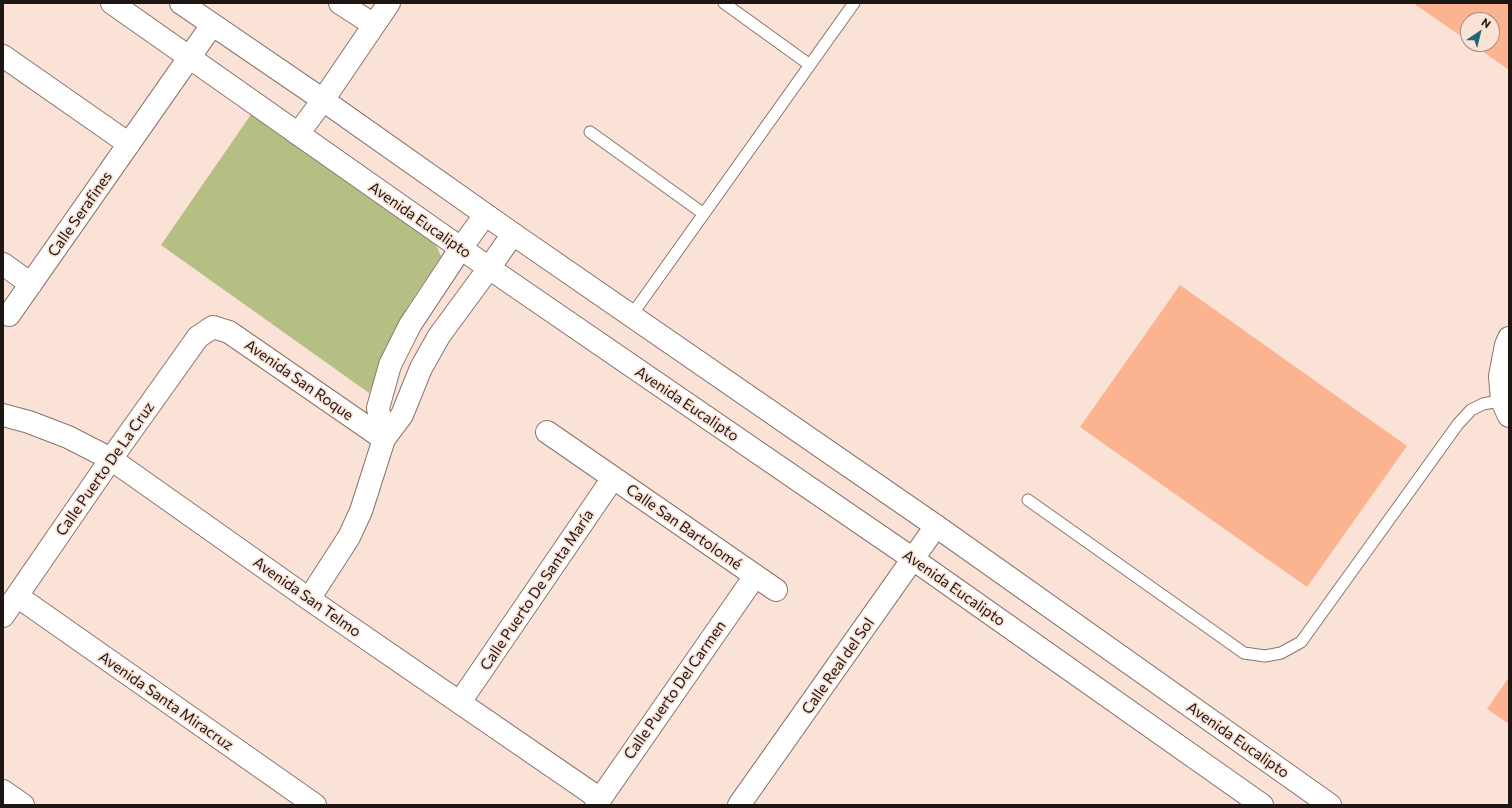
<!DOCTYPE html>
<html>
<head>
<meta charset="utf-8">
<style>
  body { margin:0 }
  #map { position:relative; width:1512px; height:808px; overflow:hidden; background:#fae2d7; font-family:Commissioner,sans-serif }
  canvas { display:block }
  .frame { position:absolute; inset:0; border:4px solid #1e1612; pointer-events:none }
  .north { position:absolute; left:1460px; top:12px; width:40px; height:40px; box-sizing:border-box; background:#fae2d7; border:1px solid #a29088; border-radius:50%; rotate:35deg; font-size:11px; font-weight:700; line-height:16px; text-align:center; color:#1e1612 }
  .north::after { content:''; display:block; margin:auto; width:14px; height:18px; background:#1e6774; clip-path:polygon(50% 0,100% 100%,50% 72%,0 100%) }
</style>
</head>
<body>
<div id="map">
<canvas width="1512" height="808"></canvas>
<div class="frame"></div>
<div class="north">N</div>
</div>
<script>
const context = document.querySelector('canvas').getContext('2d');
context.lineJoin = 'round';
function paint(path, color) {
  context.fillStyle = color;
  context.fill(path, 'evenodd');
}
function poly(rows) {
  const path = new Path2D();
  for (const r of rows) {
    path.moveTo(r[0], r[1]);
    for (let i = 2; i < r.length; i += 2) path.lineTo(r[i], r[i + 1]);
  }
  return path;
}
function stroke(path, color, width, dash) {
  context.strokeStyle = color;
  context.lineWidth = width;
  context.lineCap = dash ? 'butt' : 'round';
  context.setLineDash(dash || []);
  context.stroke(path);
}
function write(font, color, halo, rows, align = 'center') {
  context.font = font + ' Commissioner,sans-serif';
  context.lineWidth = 3.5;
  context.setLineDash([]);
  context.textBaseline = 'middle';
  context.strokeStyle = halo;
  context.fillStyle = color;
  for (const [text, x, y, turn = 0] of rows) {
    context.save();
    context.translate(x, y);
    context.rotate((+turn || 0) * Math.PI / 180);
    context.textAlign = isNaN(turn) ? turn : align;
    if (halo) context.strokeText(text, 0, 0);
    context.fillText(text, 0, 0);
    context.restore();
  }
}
const green = poly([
  [252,113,429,230,441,256,407,307,369,393,161,245]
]);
const building = poly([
  [1413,3,1509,3,1509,70,1472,44,1492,44,1492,20,1468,20,1468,41],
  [1180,285,1407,446,1307,587,1080,427],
  [1509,677,1509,724,1487,709]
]);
const service = poly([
  [724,3,810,65],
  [590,132,704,214],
  [631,316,854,3],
  [1028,500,1244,653,1265,656,1281,653,1301,642,1458,424,1471,410,1483,404,1504,400]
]);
const minor = poly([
  [340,3,374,25],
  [3,56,129,144],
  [298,134,323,100,389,3],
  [3,264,31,284],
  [9,315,212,25],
  [1509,338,1506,345,1500,376,1502,401,1509,416],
  [3,415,29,422,68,437,111,459,309,599,600,799],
  [547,432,776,590],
  [384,439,378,408,390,365,410,325,461,248,485,215],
  [17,596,315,805],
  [309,599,349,537,361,511,384,439,402,415,421,368,439,336,489,268,513,234],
  [3,616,111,459,198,337,213,327,229,332,384,439],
  [460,702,613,478],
  [3,791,23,805],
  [596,805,755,576],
  [739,805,936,526]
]);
const tertiary = poly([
  [112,3,489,268,913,559,1262,805],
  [181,3,323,100,513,234,936,526,1330,805]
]);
const streetNames = [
  ["Calle Serafines",80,214,-55],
  ["Avenida Eucalipto",420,220,35],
  ["Avenida San Roque",299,380,35],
  ["Avenida Eucalipto",687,404,34],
  ["Calle Puerto De La Cruz",105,469,-55],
  ["Calle San Bartolomé",684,527,35],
  ["Avenida Eucalipto",954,588,35],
  ["Calle Puerto De Santa María",537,590,-56],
  ["Avenida San Telmo",307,597,35],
  ["Calle Real del Sol",838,666,-55],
  ["Calle Puerto Del Carmen",675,690,-55],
  ["Avenida Santa Miracruz",166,701,35],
  ["Avenida Eucalipto",1238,740,35]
];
paint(green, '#b5bf84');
paint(building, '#fbb390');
stroke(service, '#8a756c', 13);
stroke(minor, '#8a756c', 24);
stroke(tertiary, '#8a756c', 24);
stroke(service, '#fff', 11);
stroke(minor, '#fff', 22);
stroke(tertiary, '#fff', 22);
write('15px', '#1e1612', '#fae2d7', streetNames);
</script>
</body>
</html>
